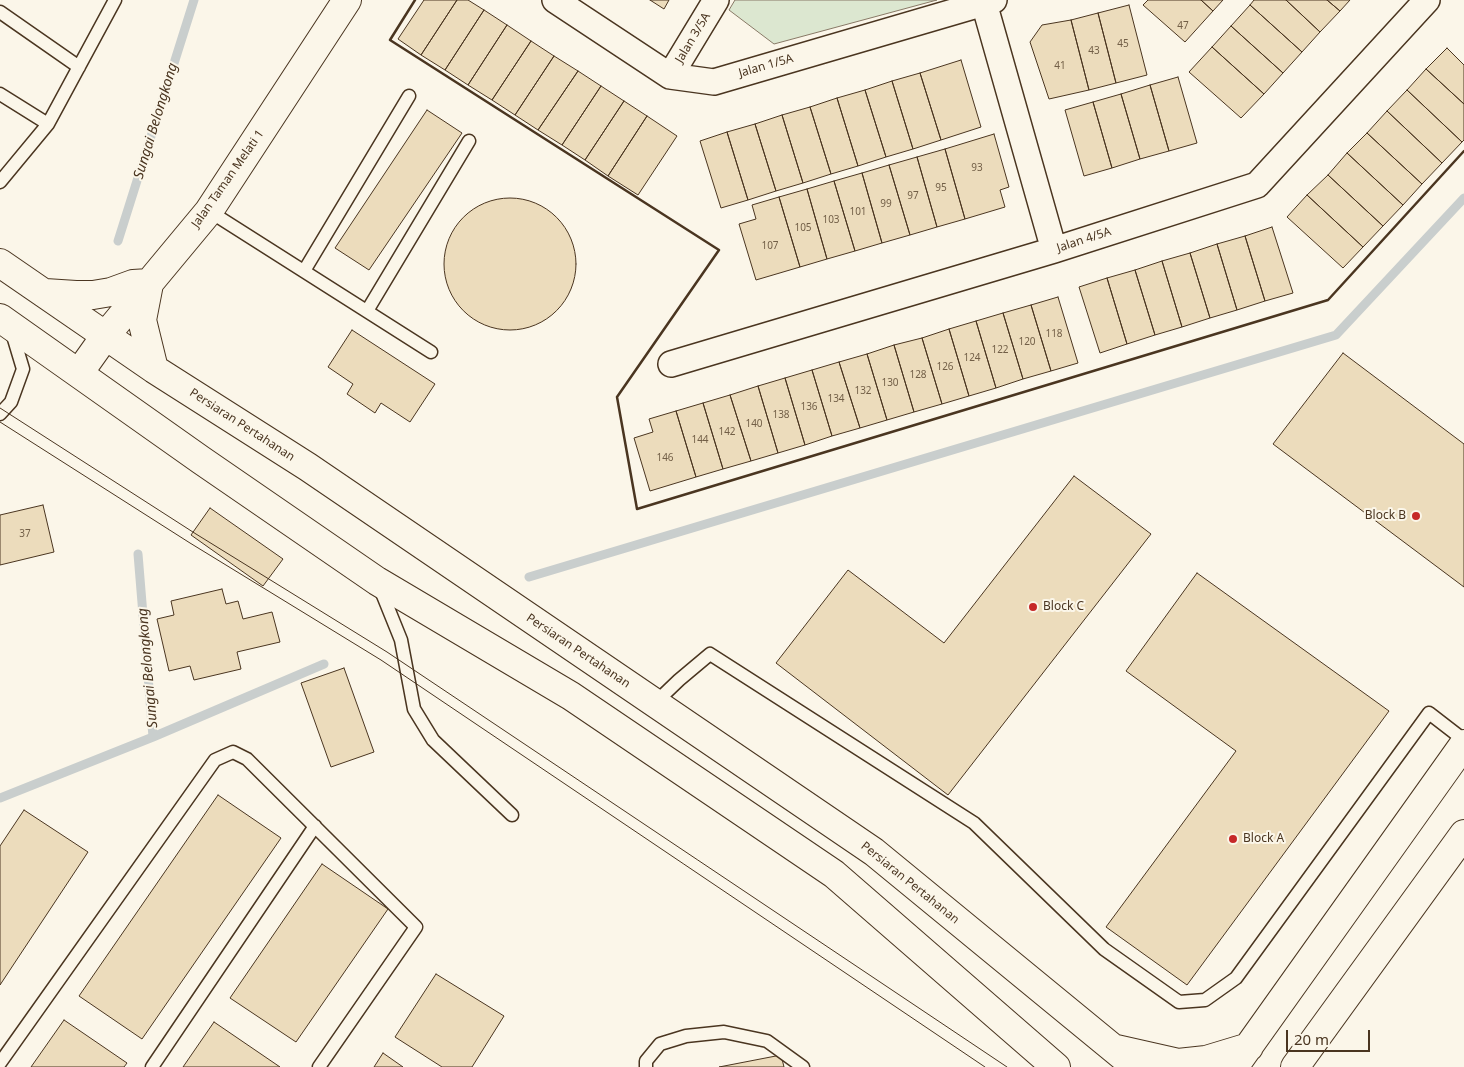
<!DOCTYPE html>
<html>
<head>
<meta charset="utf-8">
<style>
  body { margin:0 }
  #map { position:relative; width:1464px; height:1067px; overflow:hidden; background:#fbf6e9; font-family:"Noto Sans",sans-serif }
  canvas { display:block }
  .scale { position:absolute; left:1286px; top:1030px; width:84px; height:22px; box-sizing:border-box; border:2px solid #4a3520; border-top:0; padding-left:6px; font-size:15px; line-height:18px; white-space:nowrap; color:#4a3520; -webkit-text-stroke:4px #fbf6e9; paint-order:stroke }
</style>
</head>
<body>
<div id="map">
<canvas width="1464" height="1067"></canvas>
<div class="scale">20 m</div>
</div>
<script>
const context = document.querySelector('canvas').getContext('2d');
context.lineJoin = 'round';
function paint(path, color) {
  context.fillStyle = color;
  context.fill(path, 'evenodd');
}
function poly(rows) {
  const path = new Path2D();
  for (const r of rows) {
    if (r.length === 3) {
      path.moveTo(r[0] + r[2], r[1]);
      path.arc(r[0], r[1], r[2], 0, 2 * Math.PI);
      continue;
    }
    path.moveTo(r[0], r[1]);
    for (let i = 2; i < r.length; i += 2) path.lineTo(r[i], r[i + 1]);
  }
  return path;
}
function stroke(path, color, width, dash) {
  context.strokeStyle = color;
  context.lineWidth = width;
  context.lineCap = dash ? 'butt' : 'round';
  context.setLineDash(dash || []);
  context.stroke(path);
}
function write(font, color, halo, rows, align = 'center') {
  context.font = font + ' "Noto Sans",sans-serif';
  context.lineWidth = 4;
  context.setLineDash([]);
  context.textBaseline = 'middle';
  context.strokeStyle = halo;
  context.fillStyle = color;
  for (const [text, x, y, turn = 0] of rows) {
    context.save();
    context.translate(x, y);
    context.rotate((+turn || 0) * Math.PI / 180);
    context.textAlign = isNaN(turn) ? turn : align;
    if (halo) context.strokeText(text, 0, 0);
    context.fillText(text, 0, 0);
    context.restore();
  }
}
const green = poly([
  [735,0,937,0,774,44,729,10,735,0]
]);
const stream = poly([
  [118,241,194,0],
  [138,554,153,737],
  [529,577,1336,335,1464,198],
  [0,798,153,737,324,664]
]);
const building = poly([
  [424,0,457,0,421,55,398,39,424,0],
  [457,0,468,0,484,10,445,70,421,55,457,0],
  [650,0,669,0,664,9,650,0],
  [1148,0,1201,0,1213,11,1185,42,1143,5,1148,0],
  [1201,0,1223,0,1213,11,1201,0],
  [1254,0,1286,0,1320,32,1302,52,1250,5,1254,0],
  [1286,0,1327,0,1340,11,1320,32,1286,0],
  [1327,0,1350,0,1340,11,1327,0],
  [1129,5,1147,75,1116,83,1098,13,1129,5],
  [1250,5,1302,52,1283,73,1231,26,1250,5],
  [484,10,507,25,468,85,445,70,484,10],
  [1098,13,1116,83,1089,90,1071,20,1098,13],
  [1071,20,1089,90,1049,99,1030,42,1042,25,1071,20],
  [507,25,531,41,492,100,468,85,507,25],
  [1231,26,1283,73,1264,94,1212,47,1231,26],
  [531,41,554,56,515,115,492,100,531,41],
  [1212,47,1264,94,1241,118,1189,72,1212,47],
  [1447,48,1464,65,1464,104,1426,69,1447,48],
  [554,56,578,71,538,130,515,115,554,56],
  [961,60,981,127,941,140,920,73,961,60],
  [1426,69,1464,104,1464,140,1462,142,1407,90,1426,69],
  [578,71,601,86,562,145,538,130,578,71],
  [920,73,941,140,913,149,892,81,920,73],
  [1178,77,1197,143,1169,151,1150,85,1178,77],
  [892,81,913,149,886,157,865,90,892,81],
  [1150,85,1169,151,1140,159,1121,94,1150,85],
  [601,86,624,101,585,160,562,145,601,86],
  [865,90,886,157,858,166,837,98,865,90],
  [1407,90,1462,142,1442,163,1387,111,1407,90],
  [1121,94,1140,159,1112,168,1093,102,1121,94],
  [837,98,858,166,831,174,810,107,837,98],
  [624,101,647,116,608,176,585,160,624,101],
  [1093,102,1112,168,1084,176,1065,110,1093,102],
  [810,107,831,174,803,183,782,115,810,107],
  [427,110,462,133,369,270,335,248,427,110],
  [1387,111,1442,163,1422,184,1367,133,1387,111],
  [782,115,803,183,776,191,755,124,782,115],
  [647,116,677,136,638,195,608,176,647,116],
  [755,124,776,191,748,200,727,132,755,124],
  [727,132,748,200,721,208,700,141,727,132],
  [1367,133,1422,184,1403,205,1347,153,1367,133],
  [994,134,1009,187,1000,190,1005,207,965,219,945,149,994,134],
  [945,149,965,219,937,227,917,157,945,149],
  [1347,153,1403,205,1383,226,1328,175,1347,153],
  [917,157,937,227,910,235,889,165,917,157],
  [889,165,910,235,882,243,862,173,889,165],
  [862,173,882,243,855,251,834,181,862,173],
  [1328,175,1383,226,1363,247,1307,195,1328,175],
  [834,181,855,251,827,259,807,189,834,181],
  [807,189,827,259,800,267,779,197,807,189],
  [1307,195,1363,247,1343,268,1287,217,1307,195],
  [779,197,800,267,756,280,739,224,756,219,752,205,779,197],
  [510,264,66],
  [1272,227,1293,293,1265,301,1245,236,1272,227],
  [1245,236,1265,301,1237,310,1217,244,1245,236],
  [1217,244,1237,310,1210,318,1190,253,1217,244],
  [1190,253,1210,318,1182,327,1162,261,1190,253],
  [1162,261,1182,327,1155,335,1135,270,1162,261],
  [1135,270,1155,335,1127,344,1107,278,1135,270],
  [1107,278,1127,344,1100,353,1079,287,1107,278],
  [1058,297,1078,363,1051,371,1031,305,1058,297],
  [1031,305,1051,371,1023,379,1003,313,1031,305],
  [1003,313,1023,379,996,388,976,321,1003,313],
  [976,321,996,388,969,396,949,329,976,321],
  [949,329,969,396,942,404,922,338,949,329],
  [352,330,435,384,410,422,381,403,375,413,347,394,353,384,328,367,352,330],
  [922,338,942,404,914,412,894,345,922,338],
  [894,345,914,412,887,420,867,354,894,345],
  [1343,353,1464,444,1464,587,1273,444,1343,353],
  [867,354,887,420,860,428,839,362,867,354],
  [839,362,860,428,832,436,812,370,839,362],
  [812,370,832,436,805,445,785,378,812,370],
  [785,378,805,445,778,453,758,386,785,378],
  [758,386,778,453,751,461,730,395,758,386],
  [730,395,751,461,723,469,703,403,730,395],
  [703,403,723,469,696,477,676,411,703,403],
  [676,411,696,477,650,491,634,438,653,432,649,419,676,411],
  [1074,476,1151,534,948,795,776,663,848,570,944,643,1074,476],
  [43,505,54,552,0,565,0,515,43,505],
  [210,508,283,559,263,586,191,535,210,508],
  [1197,573,1389,711,1187,985,1106,927,1236,751,1126,671,1197,573],
  [222,589,226,604,238,601,243,619,272,612,280,642,237,652,241,669,194,680,190,666,169,671,157,619,174,615,171,601,222,589],
  [344,668,374,752,331,767,301,683,344,668],
  [218,795,281,838,142,1039,79,996,218,795],
  [24,810,88,852,0,985,0,846,24,810],
  [322,864,388,909,296,1042,230,998,322,864],
  [436,974,504,1016,472,1067,442,1067,395,1037,436,974],
  [64,1020,127,1063,124,1067,31,1067,64,1020],
  [214,1022,280,1067,183,1067,214,1022],
  [383,1053,403,1067,374,1067,383,1053],
  [781,1055,784,1067,719,1067,781,1055]
]);
const lane = poly([
  [0,12,79,67],
  [0,94,48,124],
  [0,182,48,124,115,0],
  [209,211,431,352],
  [304,271,409,96],
  [367,311,469,141],
  [0,414,11,402,23,369,11,329],
  [380,588,401,640,414,709,433,740,512,815],
  [655,703,679,680,710,654,974,823,1104,949,1179,1002,1205,1000,1236,978,1429,713,1464,740],
  [0,1063,215,760,233,752,247,759,416,927,319,1067],
  [152,1067,315,826],
  [646,1067,646,1061,660,1044,686,1036,724,1032,767,1041,803,1067]
]);
const street = poly([
  [555,0,670,76,714,82,994,0],
  [984,3,1054,250],
  [670,76,716,0],
  [671,364,1054,250,1257,185,1427,0]
]);
const secondary = poly([
  [0,263,154,369,308,467,874,852,1136,1067],
  [149,284,142,320,154,369],
  [45,293,76,295,93,295,111,292,133,284,149,283],
  [0,318,201,460,377,581,571,696,834,874,1056,1067],
  [79,373,106,335,209,211,347,0],
  [1116,1049,1178,1063,1206,1060,1249,1047],
  [1234,1067,1464,744],
  [1295,1067,1464,834]
]);
const tram = poly([
  [0,408,196,534,387,652,1007,1067],
  [0,422,190,543,381,660,985,1067]
]);
const wall = poly([
  [415,0,390,40,719,250,617,397,637,509,1328,300,1464,151]
]);
const markers = [
  [1416,516,5,"#c62828"],
  [1033,607,5,"#c62828"],
  [1233,839,5,"#c62828"]
];
const numberNames = [
  ["47",1183,26],
  ["45",1123,44],
  ["43",1094,51],
  ["41",1060,66],
  ["93",977,168],
  ["95",941,188],
  ["97",913,196],
  ["99",886,204],
  ["101",858,212],
  ["103",831,220],
  ["105",803,228],
  ["107",770,246],
  ["118",1054,334],
  ["120",1027,342],
  ["122",1000,350],
  ["124",972,358],
  ["126",945,367],
  ["128",918,375],
  ["130",890,383],
  ["132",863,391],
  ["134",836,399],
  ["136",809,407],
  ["138",781,415],
  ["140",754,424],
  ["142",727,432],
  ["144",700,440],
  ["146",665,458],
  ["37",25,534]
];
const streetNames = [
  ["Jalan 3/5A",693,38,-59],
  ["Jalan 1/5A",766,66,-16],
  ["Jalan Taman Melati 1",228,179,-55],
  ["Jalan 4/5A",1084,240,-18],
  ["Persiaran Pertahanan",242,425,33],
  ["Persiaran Pertahanan",578,651,34],
  ["Persiaran Pertahanan",910,883,39]
];
const poiNames = [
  ["Block B",1406,516,"right"],
  ["Block C",1043,607],
  ["Block A",1243,839]
];
const waterNames = [
  ["Sungai Belongkong",156,121,-73],
  ["Sungai Belongkong",148,668,-95]
];
paint(green, '#dce7d0');
stroke(green, '#887966', 1);
stroke(stream, '#c9cecd', 9);
paint(building, '#ecdcbc');
stroke(building, '#4a3520', 1);
stroke(lane, '#4a3520', 15);
stroke(street, '#4a3520', 28);
stroke(secondary, '#4a3520', 30);
stroke(lane, '#fbf6e9', 12);
stroke(street, '#fbf6e9', 25);
stroke(secondary, '#fbf6e9', 28);
stroke(tram, '#4a3520', 1);
stroke(wall, '#4a3520', 2.5);
for (const [x, y, r, color] of markers) {
  const dot = new Path2D();
  dot.arc(x, y, r, 0, 2 * Math.PI);
  context.fillStyle = color;
  context.fill(dot);
  stroke(dot, '#fbf6e9', 2);
}
write('10px', '#725f47', null, numberNames);
write('12px', '#4a3520', '#fbf6e9', streetNames);
write('12px', '#4a3520', '#fbf6e9', poiNames, 'left');
write('italic 14px', '#4a3520', '#fbf6e9', waterNames);
</script>
</body>
</html>
